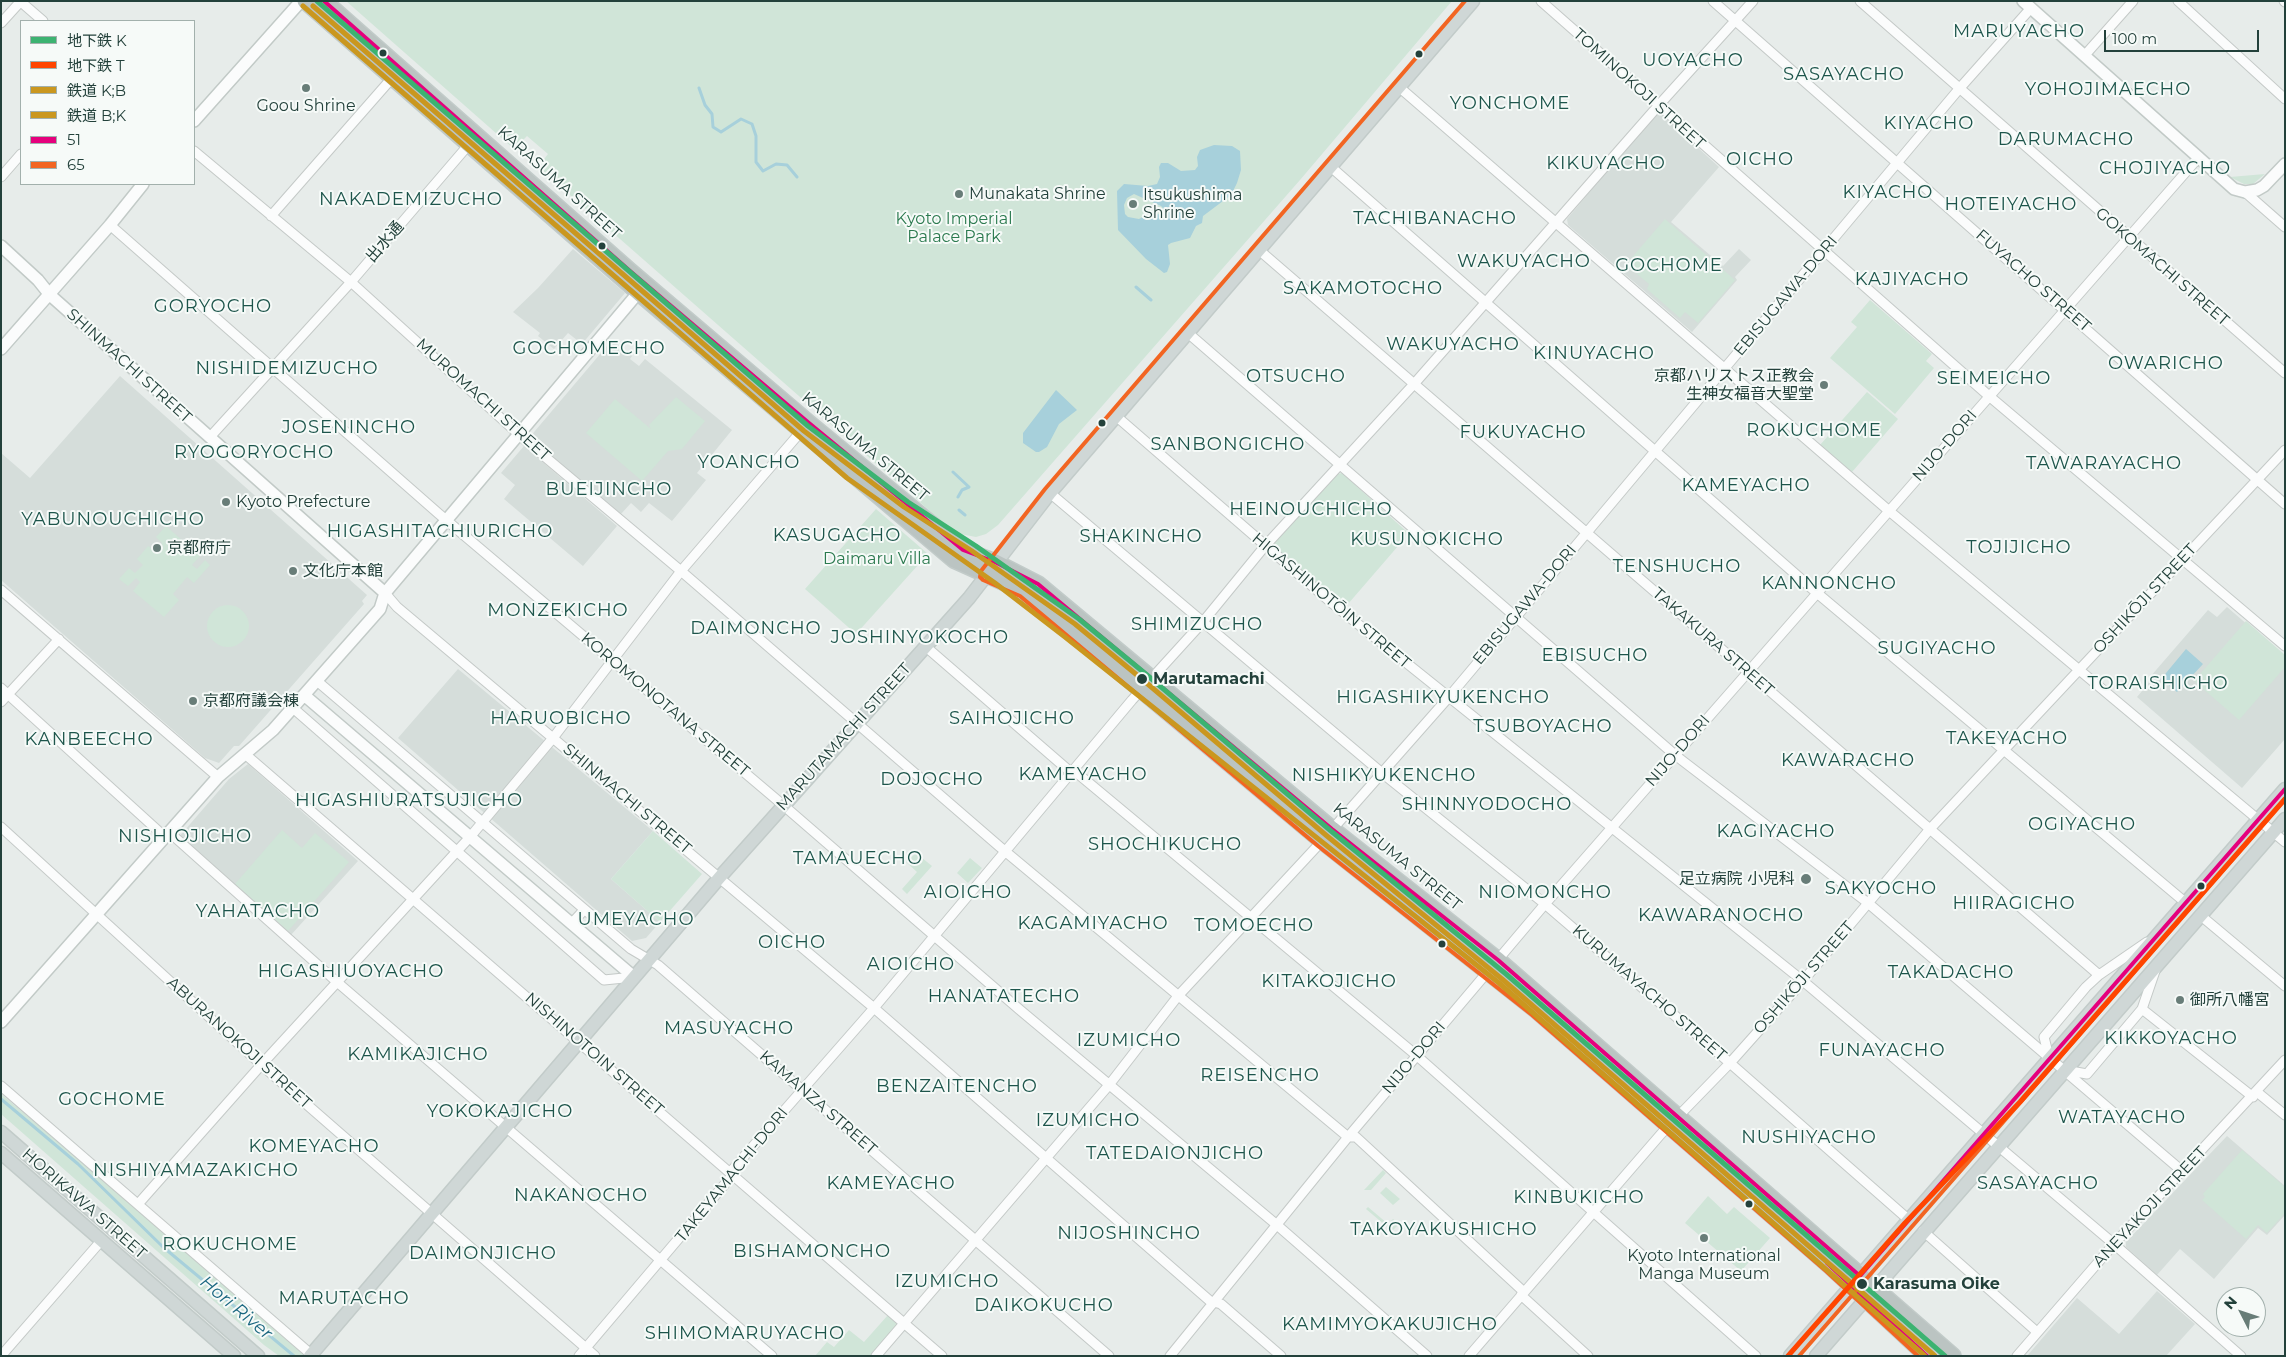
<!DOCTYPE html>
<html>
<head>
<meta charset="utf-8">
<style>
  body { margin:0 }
  #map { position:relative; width:2286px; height:1357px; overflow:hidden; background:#e7ecea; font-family:Montserrat,"Noto Sans JP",sans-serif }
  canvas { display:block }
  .frame { position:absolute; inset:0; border:2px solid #23413b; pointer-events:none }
  .legend { position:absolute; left:20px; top:20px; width:175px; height:165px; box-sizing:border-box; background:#f6faf8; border:1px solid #a2b0ac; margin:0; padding:6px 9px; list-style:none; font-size:15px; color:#23413b }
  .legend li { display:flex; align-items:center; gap:10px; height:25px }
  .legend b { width:25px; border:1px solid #a2b0ac }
  .north { position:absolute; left:2216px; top:1287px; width:50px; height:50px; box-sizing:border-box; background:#f6faf8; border:1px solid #a2b0ac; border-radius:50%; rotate:311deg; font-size:14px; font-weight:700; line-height:20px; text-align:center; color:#23413b }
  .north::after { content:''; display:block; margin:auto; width:18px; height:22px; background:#687d78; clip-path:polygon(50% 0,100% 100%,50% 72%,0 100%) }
  .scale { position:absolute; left:2104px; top:30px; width:155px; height:22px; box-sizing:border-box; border:2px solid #23413b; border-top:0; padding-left:6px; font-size:15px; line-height:18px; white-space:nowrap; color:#23413b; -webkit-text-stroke:4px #f6faf8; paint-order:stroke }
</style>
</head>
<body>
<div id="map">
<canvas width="2286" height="1357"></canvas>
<div class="frame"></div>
<ul class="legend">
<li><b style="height:6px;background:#3cb371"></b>地下鉄 K</li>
<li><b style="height:6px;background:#ff4500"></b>地下鉄 T</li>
<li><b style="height:6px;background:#ca971f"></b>鉄道 K;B</li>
<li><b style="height:6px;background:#ca971f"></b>鉄道 B;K</li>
<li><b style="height:6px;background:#e5007d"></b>51</li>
<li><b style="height:6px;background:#f26522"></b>65</li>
</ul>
<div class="north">N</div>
<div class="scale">100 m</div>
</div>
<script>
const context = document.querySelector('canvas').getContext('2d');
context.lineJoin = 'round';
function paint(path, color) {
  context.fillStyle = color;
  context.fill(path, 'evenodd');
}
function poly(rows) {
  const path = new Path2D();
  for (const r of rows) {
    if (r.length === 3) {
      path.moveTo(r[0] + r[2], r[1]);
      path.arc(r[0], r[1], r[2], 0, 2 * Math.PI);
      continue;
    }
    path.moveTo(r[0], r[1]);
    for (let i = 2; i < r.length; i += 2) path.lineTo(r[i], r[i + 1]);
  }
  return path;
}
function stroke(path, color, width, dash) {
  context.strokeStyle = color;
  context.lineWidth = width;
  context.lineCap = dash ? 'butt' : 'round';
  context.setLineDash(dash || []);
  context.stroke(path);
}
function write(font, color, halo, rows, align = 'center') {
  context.font = font + ' Montserrat,"Noto Sans JP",sans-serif';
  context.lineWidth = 4;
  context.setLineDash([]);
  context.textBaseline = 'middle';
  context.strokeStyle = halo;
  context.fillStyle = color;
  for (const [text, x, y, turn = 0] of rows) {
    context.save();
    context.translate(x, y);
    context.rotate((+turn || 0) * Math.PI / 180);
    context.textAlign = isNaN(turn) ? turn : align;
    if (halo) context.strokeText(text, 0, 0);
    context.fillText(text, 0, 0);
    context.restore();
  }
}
const built = poly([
  [1656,113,1660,113,1719,167,1671,222,1723,266,1739,249,1751,260,1735,277,1737,280,1692,332,1568,225,1567,219],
  [573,249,625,293,582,344,568,333,554,349,538,336,540,333,513,312,538,288],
  [612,340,632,356,630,359,639,366,645,359,732,430,697,473,706,480,672,521,649,503,641,512,631,503,621,514,529,438],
  [120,376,367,595,362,601,364,604,239,746,234,746,219,763,205,758,1,580,1,453,30,478],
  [524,446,617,526,583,566,504,499,515,485,501,473],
  [2227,607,2285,657,2285,739,2242,788,2137,697,2152,679,2150,677,2208,610,2217,617],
  [458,669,653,831,611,879,660,922,646,938,632,941,398,738],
  [248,764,358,861,290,936,178,838,229,779],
  [2227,1136,2285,1186,2285,1215,2267,1235,2258,1228,2214,1279,2180,1249,2157,1275,2126,1247,2126,1242],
  [2157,1291,2195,1324,2166,1356,2027,1356,2077,1298,2119,1334]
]);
const green = poly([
  [346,1,1452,1,1300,180,998,525,986,534,976,537,955,533,538,167,548,154,527,136,514,149],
  [2265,174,2253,184,2244,184,2230,177],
  [1665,219,1735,280,1698,323,1685,312,1680,318,1647,289,1649,284,1637,274,1639,272,1628,262],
  [1870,300,1932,354,1926,361,1934,368,1895,414,1830,358,1857,327,1851,322],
  [1867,392,1898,419,1852,472,1820,445],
  [676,397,705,421,682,449,668,451,642,481,586,433,615,399,651,429,649,425],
  [1342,473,1406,531,1405,538,1348,604,1341,605,1274,549,1273,544,1334,475],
  [876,509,928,554,856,634,805,589],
  [166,526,200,556,192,565,197,569,205,560,210,565,194,583,187,577,173,594,179,600,164,617,133,591,140,582,136,578,128,586,119,579,129,568,135,573,143,565,137,559,148,546,155,551,162,543,156,537],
  [228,626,21],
  [2246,621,2285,655,2285,667,2239,720,2194,681],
  [282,830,302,848,315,833,349,862,288,931,235,884],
  [653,831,702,874,660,922,611,879],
  [916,853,932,866,907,894,902,889,917,872,906,862],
  [970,858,982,868,968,883,957,873],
  [1,1094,132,1203,305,1356,279,1356,264,1345,1,1114],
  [2242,1150,2285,1187,2285,1213,2267,1233,2258,1225,2246,1239,2202,1200,2205,1197,2203,1194],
  [1383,1170,1386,1173,1371,1190,1364,1190],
  [1386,1187,1400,1199,1393,1205,1380,1193],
  [1708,1196,1727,1214,1734,1207,1770,1238,1741,1271,1685,1223],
  [1368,1207,1388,1224,1393,1219,1399,1224,1392,1231,1366,1209],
  [888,1315,900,1326,873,1356,815,1356,827,1342,834,1347,849,1330,864,1342]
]);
const water = poly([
  [1214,145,1232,146,1240,151,1241,170,1237,183,1231,195,1203,216,1202,223,1196,226,1190,238,1171,243,1168,245,1170,264,1167,272,1164,273,1146,259,1118,230,1117,191,1124,184,1148,186,1157,184,1160,177,1159,167,1161,163,1168,163,1181,171,1195,170,1198,166,1197,157,1200,150],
  [1134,194,1161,206,1166,211,1163,214,1147,215,1139,219,1128,217,1125,214,1124,205,1127,198],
  [1056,390,1077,410,1059,424,1047,447,1039,452,1036,452,1023,443,1023,433],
  [2186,649,2203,664,2177,692,2161,679]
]);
const stream = poly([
  [699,88,705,105,712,114,713,127,721,132,741,119,752,124,756,136,756,162,763,171,776,164,787,165,797,177],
  [1136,287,1151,300],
  [953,472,969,487,962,490,958,497],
  [959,510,965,515],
  [1,1099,78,1164,163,1247,294,1356]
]);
const street = poly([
  [20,1,43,21],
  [1541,1,1989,396,2285,646],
  [1713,1,2285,504],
  [1860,1,2285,373],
  [2178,1,2285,99],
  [2284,1,2285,2],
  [1,23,21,1],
  [2085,55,2133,1],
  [1399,87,1888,510,2285,842],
  [194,151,351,282,525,440,681,571,1000,847,1348,1137,1356,1137,1524,1292],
  [1331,167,1817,593,2186,903],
  [1,177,21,154],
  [2245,192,2285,227],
  [271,216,392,78],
  [110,225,439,514,783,805,1020,1010,1277,1225,1427,1356],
  [1259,250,2099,975],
  [1188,333,1675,755,1868,903,2182,1171],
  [1116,416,1333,604,1803,981,2114,1244,2241,1356],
  [210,437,351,282,471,142],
  [1050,493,1382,773,1545,904,1730,1063,1909,1220],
  [1,590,218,777],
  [385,593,397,607,874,1008,1210,1301,1221,1304,1281,1356],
  [925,646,1067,769,1077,773,1416,1055,1756,1356],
  [317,681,631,949,658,965,1109,1356],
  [1,688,165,837],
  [1,702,59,639],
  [293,708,604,980,634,977],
  [245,754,942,1356],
  [1,827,265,1068,595,1356],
  [169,832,337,982,772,1356],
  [2200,915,2285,986],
  [571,924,584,910],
  [2142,1009,2253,1097],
  [2049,1057,2044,1037,2086,987,2099,975,2147,942],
  [2065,1070,2087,1074,2142,1009,2155,971],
  [1,1086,313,1356],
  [2257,1092,2285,1115],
  [139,1203,262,1064,470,837,553,738,681,571,804,428],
  [1923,1231,2037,1332],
  [1521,1295,1588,1356],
  [1,1356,101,1241],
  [579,1356,730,1178,733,1169,874,1008,1132,700,1202,623,1265,546,1414,384,1658,106,1753,1],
  [876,1356,1109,1085,1178,996,1322,841,1448,698,1959,89,2031,8],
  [1170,1356,1348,1137,1545,904,2199,157],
  [1469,1356,1661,1134,1730,1063,1803,981,1930,829,2285,450],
  [2017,1356,2114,1244,2285,1060]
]);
const secondary = poly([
  [2023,1,2234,189,2245,192,2257,190,2264,186,2285,164],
  [194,121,301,1],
  [1,246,38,280,50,295,385,593],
  [1,349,110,225,143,184],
  [304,695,634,977],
  [1,1022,218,777,273,730,380,609,385,593,643,287]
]);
const primary = poly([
  [1,1132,258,1356],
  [1,1153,234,1356],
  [310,1356,720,877,969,598,1050,493,1473,1],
  [1790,1356,2285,789],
  [1816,1356,2285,819]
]);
const highway = poly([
  [305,1,639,293,954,560,1023,591,1322,841,1536,1010,1830,1266,1927,1356],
  [324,1,630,271,809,423,963,550,995,562,1038,584,1332,829,1498,960,1953,1356]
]);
const bus1 = poly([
  [324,1,630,271,809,423,963,550,995,562,1038,584,1332,829,1498,960,1860,1276,2285,789],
  [1827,1263,1927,1356]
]);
const bus2 = poly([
  [1465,1,1045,489,981,571,980,577,983,580,1020,596,1318,846,1532,1015,1826,1271,1918,1356],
  [1799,1356,2285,799]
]);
const rail1 = poly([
  [313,6,804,431,904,507,972,551,1075,624,1143,680,1327,836,1502,979,1935,1356]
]);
const rail2 = poly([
  [303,6,847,478,995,583,1065,637,1499,983,1925,1356]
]);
const metro1 = poly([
  [317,1,808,426,908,502,976,546,1079,619,1147,675,1331,831,1506,974,1945,1356]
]);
const metro2 = poly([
  [1788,1356,1905,1223,2020,1102,2285,799]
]);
const markers = [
  [383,53,4.5,"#23413b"],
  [1419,54,4.5,"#23413b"],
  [306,88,5,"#687d78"],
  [959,194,5,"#687d78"],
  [1133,204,5,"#687d78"],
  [602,246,4.5,"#23413b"],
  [1824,385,5,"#687d78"],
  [1102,423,4.5,"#23413b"],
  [226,502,5,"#687d78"],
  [157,548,5,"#687d78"],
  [293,571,5,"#687d78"],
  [1142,679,6,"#23413b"],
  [193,701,5,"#687d78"],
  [1806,879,6,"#687d78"],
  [2201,886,4.5,"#23413b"],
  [1442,944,4.5,"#23413b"],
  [2180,1000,5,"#687d78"],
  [1749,1204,4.5,"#23413b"],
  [1704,1238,5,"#687d78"],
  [1862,1284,6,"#23413b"]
];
const streetNames = [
  ["TOMINOKOJI STREET",1639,89,42],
  ["KARASUMA STREET",559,183,42],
  ["出水通",385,242,-49],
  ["GOKOMACHI STREET",2162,267,41],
  ["FUYACHO STREET",2033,281,41],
  ["EBISUGAWA-DORI",1786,296,-50],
  ["SHINMACHI STREET",129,366,42],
  ["MUROMACHI STREET",483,400,42],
  ["NIJO-DORI",1945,446,-49],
  ["KARASUMA STREET",865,447,40],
  ["OSHIKŌJI STREET",2145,599,-47],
  ["HIGASHINOTŌIN STREET",1331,601,40],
  ["EBISUGAWA-DORI",1525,605,-50],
  ["TAKAKURA STREET",1713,642,41],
  ["KOROMONOTANA STREET",665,705,40],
  ["MARUTAMACHI STREET",844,737,-48],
  ["NIJO-DORI",1678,751,-49],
  ["SHINMACHI STREET",627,799,40],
  ["KARASUMA STREET",1397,857,39],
  ["OSHIKŌJI STREET",1804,978,-49],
  ["KURUMAYACHO STREET",1649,993,41],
  ["ABURANOKOJI STREET",239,1043,42],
  ["NISHINOTOIN STREET",594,1054,41],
  ["NIJO-DORI",1414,1058,-50],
  ["KAMANZA STREET",818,1103,41],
  ["TAKEYAMACHI-DORI",732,1175,-51],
  ["HORIKAWA STREET",84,1204,41],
  ["ANEYAKOJI STREET",2150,1207,-47]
];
const poiNames = [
  ["Goou Shrine",306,106,"center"],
  ["Munakata Shrine",969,194],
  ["Itsukushima",1143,195],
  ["Shrine",1143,213],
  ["京都ハリストス正教会",1814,376,"right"],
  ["生神女福音大聖堂",1814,394,"right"],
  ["Kyoto Prefecture",236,502],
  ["京都府庁",167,548],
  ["文化庁本館",303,571],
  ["京都府議会棟",203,701],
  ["足立病院 小児科",1795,879,"right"],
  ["御所八幡宮",2190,1000],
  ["Kyoto International",1704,1256,"center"],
  ["Manga Museum",1704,1274,"center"]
];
const parkNames = [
  ["Kyoto Imperial",954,219],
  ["Palace Park",954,237],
  ["Daimaru Villa",877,559]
];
const stopNames = [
  ["Marutamachi",1153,679],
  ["Karasuma Oike",1873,1284]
];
const neighbourhoodNames = [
  ["MARUYACHO",2019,32],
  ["UOYACHO",1693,61],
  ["SASAYACHO",1844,75],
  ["YOHOJIMAECHO",2108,90],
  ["YONCHOME",1510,104],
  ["KIYACHO",1929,124],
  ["DARUMACHO",2066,140],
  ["OICHO",1760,160],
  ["KIKUYACHO",1606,164],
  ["CHOJIYACHO",2165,169],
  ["KIYACHO",1888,193],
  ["NAKADEMIZUCHO",411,200],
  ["HOTEIYACHO",2011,205],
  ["TACHIBANACHO",1435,219],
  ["WAKUYACHO",1524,262],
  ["GOCHOME",1669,266],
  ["KAJIYACHO",1912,280],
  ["SAKAMOTOCHO",1363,289],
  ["GORYOCHO",213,307],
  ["WAKUYACHO",1453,345],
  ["GOCHOMECHO",589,349],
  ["KINUYACHO",1594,354],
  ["OWARICHO",2166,364],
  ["NISHIDEMIZUCHO",287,369],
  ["OTSUCHO",1296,377],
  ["SEIMEICHO",1994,379],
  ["JOSENINCHO",349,428],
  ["ROKUCHOME",1814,431],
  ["FUKUYACHO",1523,433],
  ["SANBONGICHO",1228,445],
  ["RYOGORYOCHO",254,453],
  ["YOANCHO",749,463],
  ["TAWARAYACHO",2104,464],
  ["KAMEYACHO",1746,486],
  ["BUEIJINCHO",609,490],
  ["HEINOUCHICHO",1311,510],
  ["YABUNOUCHICHO",113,520],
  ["HIGASHITACHIURICHO",440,532],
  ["KASUGACHO",837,536],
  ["SHAKINCHO",1141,537],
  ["KUSUNOKICHO",1427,540],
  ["TOJIJICHO",2019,548],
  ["TENSHUCHO",1677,567],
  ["KANNONCHO",1829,584],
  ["MONZEKICHO",558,611],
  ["SHIMIZUCHO",1197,625],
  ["DAIMONCHO",756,629],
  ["JOSHINYOKOCHO",920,638],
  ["SUGIYACHO",1937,649],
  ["EBISUCHO",1595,656],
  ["TORAISHICHO",2158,684],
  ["HIGASHIKYUKENCHO",1443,698],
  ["HARUOBICHO",561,719],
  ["SAIHOJICHO",1012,719],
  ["TSUBOYACHO",1543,727],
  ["TAKEYACHO",2007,739],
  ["KANBEECHO",89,740],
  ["KAWARACHO",1848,761],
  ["KAMEYACHO",1083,775],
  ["NISHIKYUKENCHO",1384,776],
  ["DOJOCHO",932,780],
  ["HIGASHIURATSUJICHO",409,801],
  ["SHINNYODOCHO",1487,805],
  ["OGIYACHO",2082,825],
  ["KAGIYACHO",1776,832],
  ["NISHIOJICHO",185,837],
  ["SHOCHIKUCHO",1165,845],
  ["TAMAUECHO",858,859],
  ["SAKYOCHO",1881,889],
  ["AIOICHO",968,893],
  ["NIOMONCHO",1545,893],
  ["HIIRAGICHO",2014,904],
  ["YAHATACHO",258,912],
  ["KAWARANOCHO",1721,916],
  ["UMEYACHO",636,920],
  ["KAGAMIYACHO",1093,924],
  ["TOMOECHO",1254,926],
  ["OICHO",792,943],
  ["AIOICHO",911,965],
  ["HIGASHIUOYACHO",351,972],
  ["TAKADACHO",1951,973],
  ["KITAKOJICHO",1329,982],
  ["HANATATECHO",1004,997],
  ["MASUYACHO",729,1029],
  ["KIKKOYACHO",2171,1039],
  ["IZUMICHO",1129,1041],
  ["FUNAYACHO",1882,1051],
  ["KAMIKAJICHO",418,1055],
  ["REISENCHO",1260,1076],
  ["BENZAITENCHO",957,1087],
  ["GOCHOME",112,1100],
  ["YOKOKAJICHO",500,1112],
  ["WATAYACHO",2122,1118],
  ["IZUMICHO",1088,1121],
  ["NUSHIYACHO",1809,1138],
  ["KOMEYACHO",314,1147],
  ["TATEDAIONJICHO",1175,1154],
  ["NISHIYAMAZAKICHO",196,1171],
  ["KAMEYACHO",891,1184],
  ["SASAYACHO",2038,1184],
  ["NAKANOCHO",581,1196],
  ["KINBUKICHO",1579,1198],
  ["TAKOYAKUSHICHO",1444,1230],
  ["NIJOSHINCHO",1129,1234],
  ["ROKUCHOME",230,1245],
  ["BISHAMONCHO",812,1252],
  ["DAIMONJICHO",483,1254],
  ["IZUMICHO",947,1282],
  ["MARUTACHO",344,1299],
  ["DAIKOKUCHO",1044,1306],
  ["KAMIMYOKAKUJICHO",1390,1325],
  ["SHIMOMARUYACHO",745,1334]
];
const waterNames = [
  ["Hori River",236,1308,40]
];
paint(built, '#d5ddda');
paint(green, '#d0e5d8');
paint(water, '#a7d0db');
stroke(stream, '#a7d0db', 3);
stroke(street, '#c4c9c7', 11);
stroke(secondary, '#c2cac7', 14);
stroke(primary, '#c2cbc9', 15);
stroke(highway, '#c2cbc9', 18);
stroke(street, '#fbfcfc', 9);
stroke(secondary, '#fbfcfc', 11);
stroke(primary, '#cfd7d6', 12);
stroke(highway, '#bbc4c2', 15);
stroke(bus1, '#e5007d', 4);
stroke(bus2, '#f26522', 4);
stroke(rail1, '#ca971f', 5);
stroke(rail2, '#ca971f', 5);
stroke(metro1, '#3cb371', 5);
stroke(metro2, '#ff4500', 5);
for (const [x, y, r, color] of markers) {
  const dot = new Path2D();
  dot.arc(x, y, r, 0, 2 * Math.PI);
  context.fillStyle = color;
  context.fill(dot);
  stroke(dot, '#f6faf8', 2);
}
write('16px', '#23413b', '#f6faf8', streetNames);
write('16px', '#23413b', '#f6faf8', poiNames, 'left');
write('16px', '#2b7a4f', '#f6faf8', parkNames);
write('bold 16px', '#23413b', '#f6faf8', stopNames, 'left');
context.letterSpacing = '1px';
write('18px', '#1d554b', '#f6faf8', neighbourhoodNames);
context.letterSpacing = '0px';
write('italic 18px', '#1a6780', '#f6faf8', waterNames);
</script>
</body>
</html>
